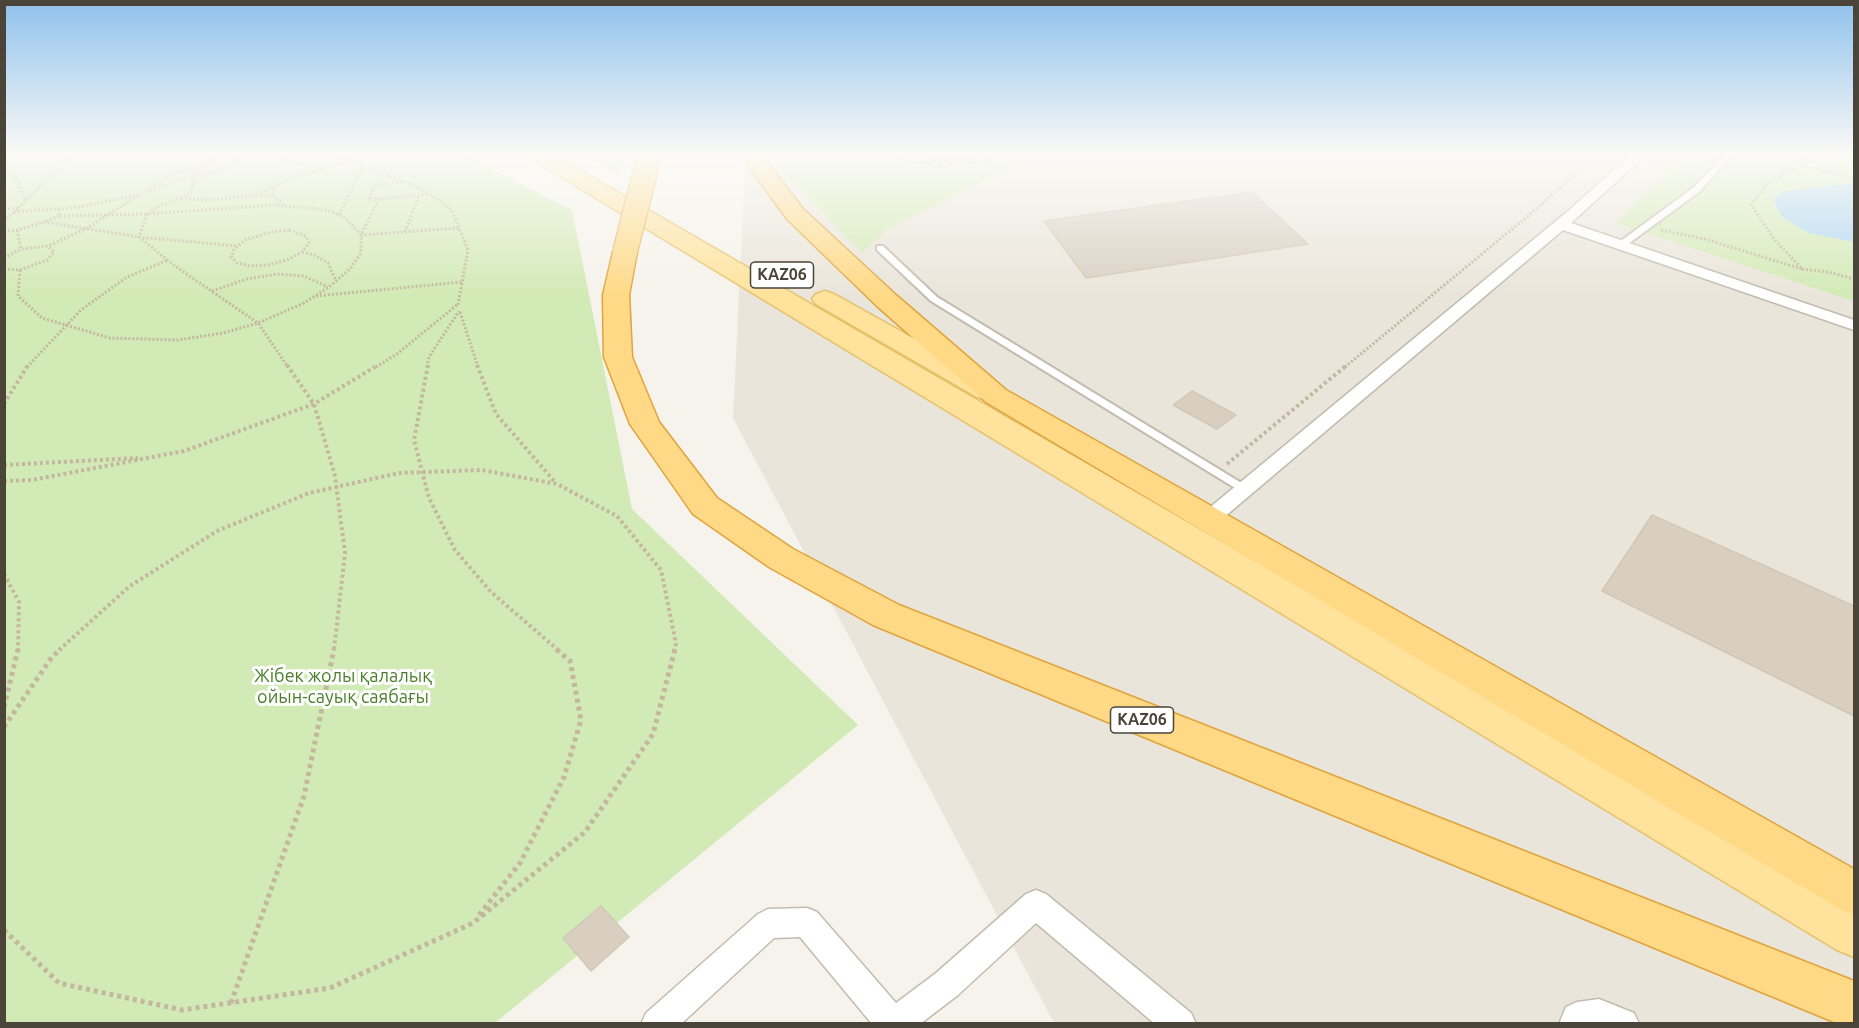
<!DOCTYPE html>
<html>
<head>
<meta charset="utf-8">
<style>
  body { margin:0 }
  #map { position:relative; width:1859px; height:1028px; overflow:hidden; background:#f6f3ec; font-family:Ubuntu,sans-serif }
  canvas { display:block }
  .frame { position:absolute; inset:0; border:6px solid #4b4439; pointer-events:none }
</style>
</head>
<body>
<div id="map">
<canvas width="1859" height="1028"></canvas>
<div class="frame"></div>
</div>
<script>
const context = document.querySelector('canvas').getContext('2d');
context.lineJoin = 'round';
function paint(path, color) {
  context.fillStyle = color;
  context.fill(path, 'evenodd');
}
function poly(rows) {
  const path = new Path2D();
  for (const r of rows) {
    path.moveTo(r[0], r[1]);
    for (let i = 2; i < r.length; i += 2) path.lineTo(r[i], r[i + 1]);
  }
  return path;
}
function stroke(path, color, width, dash) {
  context.strokeStyle = color;
  context.lineWidth = width;
  context.lineCap = dash ? 'butt' : 'round';
  context.setLineDash(dash || []);
  context.stroke(path);
}
function write(font, color, halo, rows, align = 'center') {
  context.font = font + ' Ubuntu,sans-serif';
  context.lineWidth = 6;
  context.setLineDash([]);
  context.textBaseline = 'middle';
  context.strokeStyle = halo;
  context.fillStyle = color;
  for (const [text, x, y, turn = 0] of rows) {
    context.save();
    context.translate(x, y);
    context.rotate((+turn || 0) * Math.PI / 180);
    context.textAlign = isNaN(turn) ? turn : align;
    if (halo) context.strokeText(text, 0, 0);
    context.fillText(text, 0, 0);
    context.restore();
  }
}
const residential = poly([
  [746,153,1854,153,1854,1023,1054,1023,733,418]
]);
const green = poly([
  [5,153,460,153,572,210,632,509,858,725,495,1023,5,1024],
  [582,153,626,153,619,174],
  [771,153,1041,153,888,229,862,253,777,165],
  [1689,153,1854,153,1854,301,1616,223]
]);
const water = poly([
  [1854,183,1854,242,1809,233,1782,217,1776,206,1774,198,1784,191]
]);
const building = poly([
  [1252,192,1308,244,1086,278,1044,221,1252,192],
  [1192,391,1236,415,1217,429,1173,405,1192,391],
  [1652,515,1854,606,1854,716,1602,591,1652,515],
  [601,906,629,937,591,971,563,938,601,906]
]);
const pathFar2 = poly([
  [271,153,288,162,318,168],
  [326,153,422,189,452,210,468,250,458,305],
  [908,153,935,160,958,161,994,153],
  [4,155,16,153],
  [4,165,13,171,26,201],
  [1653,165,1666,153],
  [1802,165,1854,179],
  [329,167,348,162],
  [193,176,214,173,234,165,243,157,253,153],
  [193,182,208,176],
  [402,182,375,185,369,200,429,194],
  [150,191,189,176,220,158,224,153],
  [256,194,274,187],
  [181,199,211,200,256,195,273,196],
  [379,199,361,235,459,228],
  [284,205,273,196,274,187,296,176,331,167],
  [4,209,19,208],
  [59,209,59,216,147,214,157,207,190,194,193,182,189,175],
  [14,212,80,207,137,195],
  [339,215,363,167],
  [59,216,44,222,139,237,175,266,258,323,288,367],
  [4,222,74,153],
  [17,230,21,249],
  [289,230,306,236,309,243,302,252,287,260,268,265,250,266,237,263,231,257,234,249,245,240,271,232,289,230],
  [1661,230,1705,239,1802,269,1774,239,1751,205,1769,182,1802,165,1814,153],
  [4,231,17,230,44,222],
  [405,232,419,195],
  [302,252,314,255,328,263,336,281],
  [4,258,21,249,48,246,85,229,171,175,220,158],
  [4,269,20,270,47,260,54,252,48,246],
  [1802,269,1828,272,1854,279],
  [20,270,18,296,42,318,110,338,178,340,223,333,258,323,304,303,329,287,350,269,361,253,361,235,344,217,327,210,274,205,147,214,139,237,237,246],
  [212,291,247,279,277,274,304,276,328,287],
  [316,296,462,282],
  [460,312,478,367],
  [27,367,81,310,127,277,168,260],
  [376,367,397,354,458,304],
  [427,367,429,357,459,311],
  [1345,367,1528,216,1599,153]
]);
const pathFar1 = poly([
  [287,365,314,404,335,476,345,553,334,650],
  [428,365,414,440,429,498,455,550,491,592,558,650],
  [477,365,496,414,556,483],
  [4,404,28,365],
  [1227,464,1347,365],
  [4,465,138,458],
  [4,481,32,480,184,451,314,404,378,365],
  [4,574,19,602,18,650],
  [59,650,130,586,217,531,309,493,399,473,482,470,557,484,617,516,661,570,676,644,674,650]
]);
const path = poly([
  [4,707,18,649],
  [4,727,52,657,61,649],
  [479,915,520,863,564,777,581,720,570,661,556,649],
  [4,930,59,983,182,1010,330,988,473,923,585,832,653,734,675,649],
  [231,1003,304,796,334,649]
]);
const service = poly([
  [1727,153,1734,153,1699,192,1624,247,1618,247,1618,243,1693,188,1727,153],
  [877,246,883,246,937,297,1248,487,1249,489,1248,491,1240,491,931,301,877,250,877,246]
]);
const minor = poly([
  [1633,153,1648,153,1571,223,1854,320,1854,330,1563,230,1216,524,1209,526,1202,524,1198,519,1202,514,1568,211,1633,153],
  [1036,890,1046,894,1191,1013,1196,1024,1155,1024,1036,923,958,995,920,1024,872,1024,800,937,774,938,681,1024,641,1024,646,1013,758,914,768,909,807,908,817,912,896,1003,936,973,1026,894,1036,890],
  [1599,999,1634,1013,1639,1024,1559,1024,1566,1007,1577,1002,1599,999]
]);
const primary = poly([
  [525,153,550,153,1854,908,1854,957,1837,950,528,157,525,153],
  [825,291,834,294,997,385,1001,391,997,397,987,400,977,397,816,304,812,299,816,294,825,291]
]);
const trunk = poly([
  [739,153,760,153,803,209,896,295,1006,390,1854,869,1854,915,1838,908,986,402,878,307,787,219,739,153],
  [625,245,634,247,637,252,629,295,632,357,659,422,717,498,793,549,899,605,1854,981,1854,1024,1839,1024,873,625,769,567,693,514,630,424,604,357,603,295,613,252,616,247,625,245]
]);
const rail = poly([
  [890,153,909,162,940,165,987,161,1011,153]
]);
const trunkBridge = poly([
  [625,252,648,161]
]);
const shields = [
  [782,275,63],
  [1142,720,63]
];
const shieldNames = [
  ["KАZ06",782,275],
  ["KАZ06",1142,720]
];
const parkNames = [
  ["Жібек жолы қалалық",343,676],
  ["ойын-сауық саябағы",343,697]
];
paint(residential, '#eae5da');
paint(green, '#d2eab5');
paint(water, '#a9d4f2');
paint(building, '#d8cfc1');
stroke(building, '#d3c7b4', 1.5);
stroke(service, '#c2bbae', 4);
stroke(minor, '#c2bbae', 3);
stroke(primary, '#e6c16a', 3);
stroke(trunk, '#e0a43c', 3);
stroke(pathFar2, '#c4b79f', 3, [2, 2]);
stroke(pathFar1, '#c4b79f', 4, [3, 3]);
stroke(path, '#c4b79f', 5, [4, 4]);
paint(service, '#fff');
paint(minor, '#fff');
paint(primary, '#ffe39c');
paint(trunk, '#ffd985');
stroke(rail, '#9a9a9a', 3, [5, 5]);
stroke(trunkBridge, '#e0a43c', 26, []);
stroke(trunkBridge, '#ffd985', 24);
const sky = context.createLinearGradient(0, 0, 0, 297);
sky.addColorStop(0, '#8fc1ec');
sky.addColorStop(0.52, '#fbfaf6');
sky.addColorStop(1, '#fbfaf600');
context.fillStyle = sky;
context.fillRect(0, 0, 1859, 297);
for (const [x, y, w] of shields) {
  const box = new Path2D();
  box.roundRect(x - w / 2, y - 13, w, 26, 4.5);
  context.fillStyle = '#fff';
  context.fill(box);
  stroke(box, '#4b4439', 1.5);
}
write('bold 16px', '#4b4439', null, shieldNames);
write('18px', '#4a7f2a', '#fff', parkNames);
</script>
</body>
</html>
